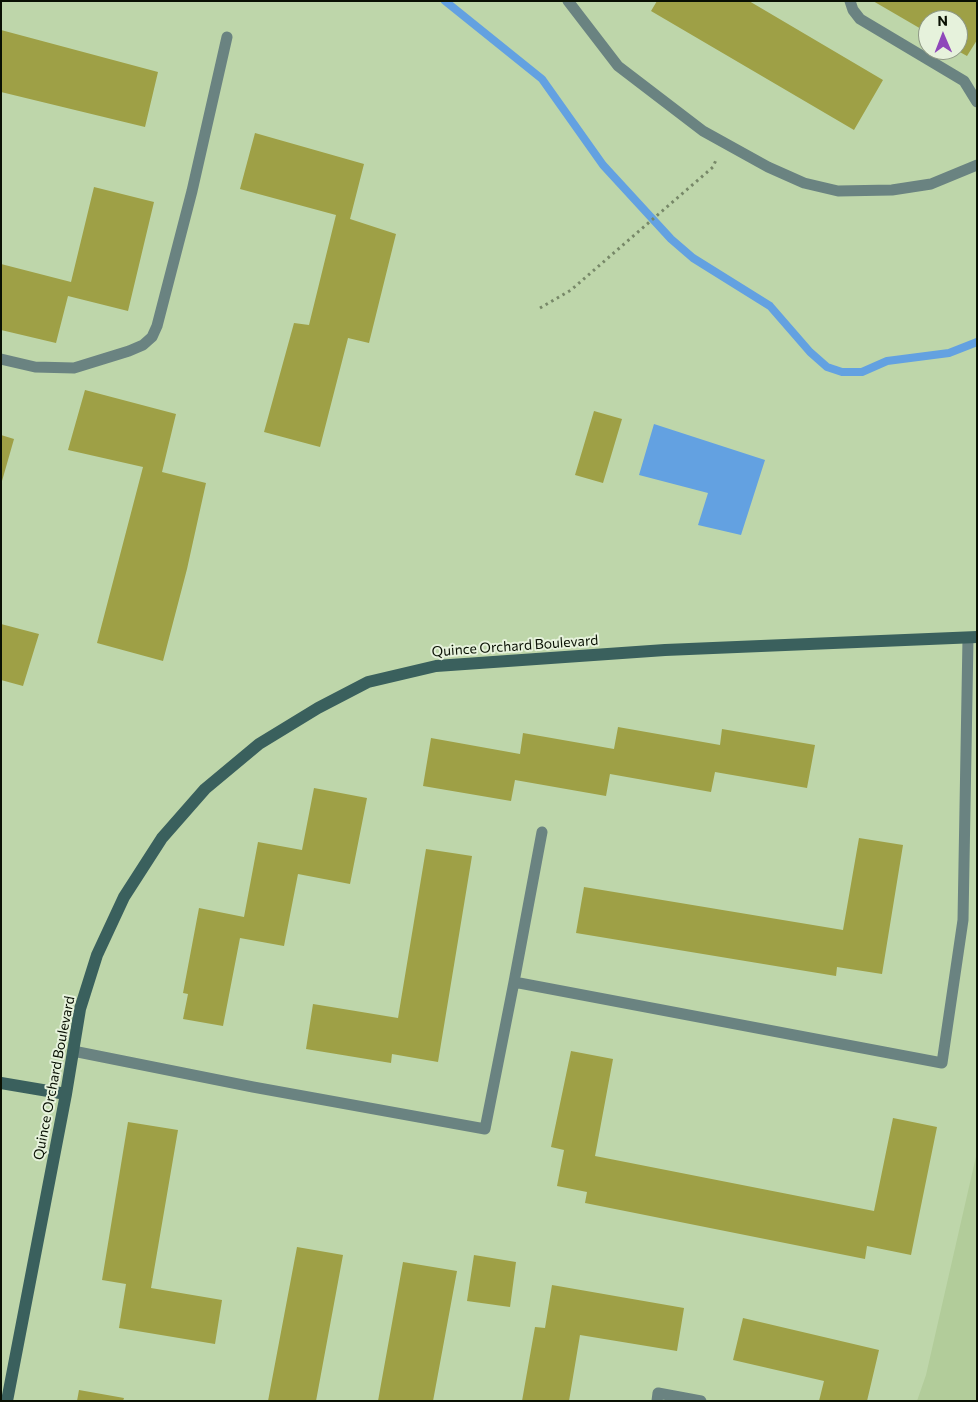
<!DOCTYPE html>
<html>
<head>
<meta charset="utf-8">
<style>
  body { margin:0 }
  #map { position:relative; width:978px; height:1402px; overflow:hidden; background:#bed6aa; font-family:Commissioner,sans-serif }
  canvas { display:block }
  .frame { position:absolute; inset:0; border:2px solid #091003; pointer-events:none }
  .north { position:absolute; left:918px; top:10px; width:50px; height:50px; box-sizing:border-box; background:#e6f2dc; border:1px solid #8e9885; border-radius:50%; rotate:359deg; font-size:14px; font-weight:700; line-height:20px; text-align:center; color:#091003 }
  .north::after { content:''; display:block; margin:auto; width:18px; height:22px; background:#8f47ba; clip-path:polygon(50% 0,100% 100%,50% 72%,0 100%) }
</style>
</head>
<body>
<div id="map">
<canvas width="978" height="1402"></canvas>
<div class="frame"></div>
<div class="north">N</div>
</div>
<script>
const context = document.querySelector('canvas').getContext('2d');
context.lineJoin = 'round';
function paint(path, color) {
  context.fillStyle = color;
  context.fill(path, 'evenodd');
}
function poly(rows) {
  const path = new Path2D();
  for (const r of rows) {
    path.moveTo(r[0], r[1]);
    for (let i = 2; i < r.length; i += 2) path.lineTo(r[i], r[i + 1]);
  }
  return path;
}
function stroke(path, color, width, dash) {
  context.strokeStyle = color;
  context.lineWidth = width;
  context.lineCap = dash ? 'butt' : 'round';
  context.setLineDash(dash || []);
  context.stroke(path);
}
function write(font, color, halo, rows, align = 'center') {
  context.font = font + ' Commissioner,sans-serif';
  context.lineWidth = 4;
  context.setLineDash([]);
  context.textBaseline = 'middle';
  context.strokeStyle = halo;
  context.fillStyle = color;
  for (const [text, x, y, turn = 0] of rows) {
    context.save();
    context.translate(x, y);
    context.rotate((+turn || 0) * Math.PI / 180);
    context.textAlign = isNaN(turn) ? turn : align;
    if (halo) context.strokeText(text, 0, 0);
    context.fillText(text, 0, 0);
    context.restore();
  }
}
const built = poly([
  [977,1152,977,1401,917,1401,926,1375]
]);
const water = poly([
  [654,424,765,460,741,535,698,525,708,493,639,475]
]);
const stream = poly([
  [445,1,542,79,603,165,671,239,693,258,770,306,810,352,827,367,842,372,862,372,887,361,949,353,977,342]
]);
const building = poly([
  [657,1,749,1,883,80,854,130,651,11],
  [873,1,977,1,977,40,967,56,958,51,958,20,928,20,928,33],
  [1,30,158,72,145,127,1,92],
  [255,133,364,164,350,219,396,234,369,343,348,338,320,447,264,432,294,323,309,325,336,215,240,189],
  [94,187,154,202,128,311,68,296,56,343,1,330,1,264,71,282],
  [85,390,176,414,162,472,206,483,187,569,163,661,97,643,143,467,68,450],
  [594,411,622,419,603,483,575,475],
  [1,435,14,439,2,481,1,481],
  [1,624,39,634,23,686,1,680],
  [618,727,720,745,722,729,815,745,807,788,715,772,711,792,610,774,606,796,515,780,511,801,423,786,431,738,520,754,523,733,614,749],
  [314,788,367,798,350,884,298,874,284,946,240,938,223,1026,183,1019,188,994,183,993,199,908,244,917,258,842,302,850],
  [859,838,903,845,882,974,837,967,836,976,576,933,584,887,843,930],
  [426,849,472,856,438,1062,392,1054,391,1063,306,1049,313,1004,398,1018],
  [571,1051,613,1059,595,1156,874,1211,893,1118,937,1127,911,1255,867,1246,865,1259,585,1203,587,1192,557,1186,564,1150,551,1147],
  [128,1122,178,1130,151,1288,222,1300,215,1344,119,1328,126,1284,102,1280],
  [297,1247,343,1255,316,1401,268,1401],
  [474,1255,516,1262,510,1307,467,1301],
  [403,1262,457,1271,433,1401,378,1401],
  [552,1285,684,1308,677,1351,580,1335,569,1401,522,1401,535,1327,545,1328],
  [743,1318,879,1350,867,1401,819,1401,824,1381,733,1360],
  [79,1390,124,1398,123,1401,77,1401]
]);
const path = poly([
  [540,308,571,290,713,167,716,160]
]);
const lane = poly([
  [568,1,618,66,703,131,768,167,804,183,838,191,892,190,931,184,977,165],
  [850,1,853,10,860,19,964,81,977,102],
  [1,359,35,367,74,368,129,351,143,345,152,337,157,326,192,191,227,37],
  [514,982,542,832],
  [73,1051,253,1087,485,1129,514,982,942,1063,963,920,968,638],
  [657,1401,658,1393,701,1401]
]);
const secondary = poly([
  [1,1083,66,1094],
  [7,1401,66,1094,80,1009,97,955,124,897,162,838,205,789,259,744,318,708,368,682,436,666,665,650,977,637]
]);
const streetNames = [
  ["Quince Orchard Boulevard",515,646,-4],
  ["Quince Orchard Boulevard",54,1078,-79]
];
paint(built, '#b2cc9a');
paint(water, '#63a1e1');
stroke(stream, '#63a1e1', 8);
paint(building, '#9ea046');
stroke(path, '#778868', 3, [2.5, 4]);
stroke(lane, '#6a8381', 11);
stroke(secondary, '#3a605d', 12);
write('14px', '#091003', '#e6f2dc', streetNames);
</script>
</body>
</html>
